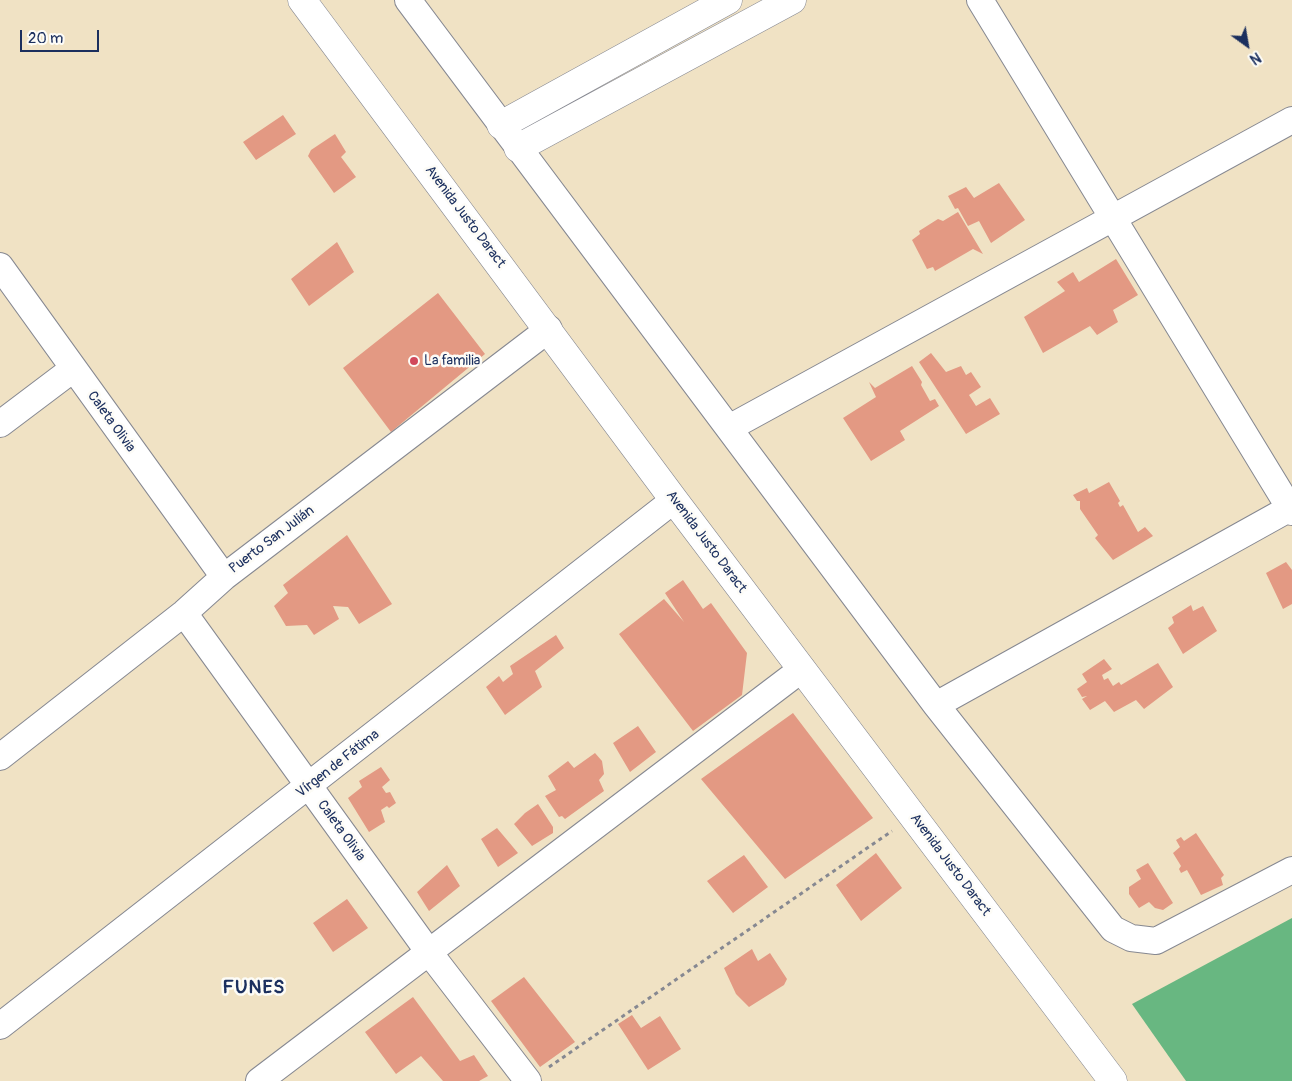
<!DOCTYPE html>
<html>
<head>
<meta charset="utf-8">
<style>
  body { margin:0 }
  #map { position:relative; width:1292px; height:1081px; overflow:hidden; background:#f0e2c4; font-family:Pangolin,sans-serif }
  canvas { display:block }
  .north { position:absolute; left:1222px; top:20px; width:50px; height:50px; -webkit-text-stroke:4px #fdfcf7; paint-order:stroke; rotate:148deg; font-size:14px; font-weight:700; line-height:20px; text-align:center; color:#1b2f5e }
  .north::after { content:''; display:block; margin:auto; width:18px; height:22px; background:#1b2f5e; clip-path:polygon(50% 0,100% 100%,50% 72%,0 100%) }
  .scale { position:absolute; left:20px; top:30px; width:79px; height:22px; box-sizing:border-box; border:2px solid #1b2f5e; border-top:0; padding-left:6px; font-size:15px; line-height:18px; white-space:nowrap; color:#1b2f5e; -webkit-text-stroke:4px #fdfcf7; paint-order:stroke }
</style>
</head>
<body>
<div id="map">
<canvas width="1292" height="1081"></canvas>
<div class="north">N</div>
<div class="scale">20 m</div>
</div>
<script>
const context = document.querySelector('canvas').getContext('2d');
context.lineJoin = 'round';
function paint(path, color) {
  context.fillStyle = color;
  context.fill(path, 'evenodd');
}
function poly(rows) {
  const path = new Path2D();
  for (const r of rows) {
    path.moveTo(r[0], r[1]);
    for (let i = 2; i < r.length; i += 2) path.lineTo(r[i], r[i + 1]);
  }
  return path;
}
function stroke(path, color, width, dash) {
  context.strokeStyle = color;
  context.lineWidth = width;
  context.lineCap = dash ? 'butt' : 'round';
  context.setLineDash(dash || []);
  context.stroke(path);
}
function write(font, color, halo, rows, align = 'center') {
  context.font = font + ' Pangolin,sans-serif';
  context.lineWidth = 5;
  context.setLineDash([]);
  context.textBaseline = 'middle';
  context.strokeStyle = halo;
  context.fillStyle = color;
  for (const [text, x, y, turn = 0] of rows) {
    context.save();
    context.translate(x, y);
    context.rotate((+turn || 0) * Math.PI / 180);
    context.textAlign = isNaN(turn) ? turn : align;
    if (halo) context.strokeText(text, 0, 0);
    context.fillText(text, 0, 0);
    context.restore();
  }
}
const forest = poly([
  [1292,918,1292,1081,1186,1081,1132,1004]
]);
const building = poly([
  [283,115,296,134,256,160,243,142],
  [335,134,346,152,341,157,356,177,334,193,308,156,311,150],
  [999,183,1025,220,991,243,979,221,968,226,958,208,955,209,948,196,966,187,974,198],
  [958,212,983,254,973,249,935,271,933,267,927,269,912,240,920,234,919,231,938,219,943,221],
  [337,242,354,272,309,306,291,279],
  [1116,259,1138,295,1113,310,1118,322,1097,335,1090,326,1043,353,1024,317,1065,291,1057,282,1073,272,1079,282],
  [438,293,485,354,391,432,343,368],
  [931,353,946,372,961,366,966,375,971,372,981,387,969,395,976,406,990,398,1000,414,966,434,919,362],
  [912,366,922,382,921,385,930,401,935,399,939,406,900,431,905,440,871,461,843,418,876,397,869,382,875,388],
  [1109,482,1120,501,1118,503,1120,507,1123,505,1138,532,1145,527,1153,536,1113,560,1095,538,1098,535,1080,509,1080,501,1077,501,1073,495,1087,488,1089,493],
  [347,535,392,604,359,624,348,607,333,606,339,619,314,635,307,625,286,626,274,606,288,593,283,585],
  [1286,562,1292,570,1292,604,1283,609,1266,573],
  [683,580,703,609,711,603,747,653,742,695,693,731,619,634,664,599,684,622,665,593],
  [1191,605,1193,611,1203,606,1217,631,1183,654,1168,628,1174,623,1172,617],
  [556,635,564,648,535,671,542,687,505,715,486,687,499,676,503,682,513,674,510,666],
  [1104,659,1112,669,1102,675,1104,680,1108,678,1113,686,1119,682,1121,685,1158,663,1173,687,1144,709,1136,700,1114,712,1105,701,1090,710,1082,699,1087,696,1082,697,1077,689,1087,682,1082,674],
  [793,713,873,818,785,879,701,779],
  [638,726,656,752,630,772,613,743],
  [595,753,602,761,604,774,599,780,604,791,565,819,562,816,559,817,545,796,556,790,548,776,568,761,574,768],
  [381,767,390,780,382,787,386,793,390,792,396,803,389,808,387,806,381,810,385,822,369,832,348,798,362,787,359,781],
  [538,804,553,827,553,833,532,846,514,824,525,813],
  [497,828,518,853,498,867,481,839],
  [1196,833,1224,875,1221,878,1223,885,1201,895,1187,870,1181,873,1179,869,1181,866,1173,853,1180,847,1176,840,1181,837,1184,841],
  [876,853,902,888,861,921,836,885],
  [744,855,768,887,733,913,707,881],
  [1148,863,1173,903,1163,910,1155,908,1149,902,1139,908,1129,894,1129,887,1141,879,1136,870],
  [447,865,460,886,429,911,417,892],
  [347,899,368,928,333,952,313,923],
  [752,949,758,961,770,953,787,979,784,985,749,1007,736,994,724,968],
  [524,977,575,1042,540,1067,491,1001],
  [413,997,460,1061,474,1055,488,1076,479,1081,443,1081,421,1056,396,1074,365,1032],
  [632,1015,641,1028,660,1016,681,1049,648,1070,618,1024]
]);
const path = poly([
  [549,1067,892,831]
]);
const minor = poly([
  [408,0,936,705,1113,929,1131,938,1156,941,1292,870],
  [980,0,1292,512],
  [0,266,224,577],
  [0,424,73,369],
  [729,428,1292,120],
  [184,613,428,951,528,1081],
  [936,705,1292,507],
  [0,757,184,613,224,577,549,329],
  [0,1026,674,500],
  [259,1081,802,669]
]);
const tertiary = poly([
  [501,125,728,0],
  [518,148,792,0]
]);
const secondary = poly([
  [302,0,674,500,1113,1081]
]);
const markers = [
  [414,361,5,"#d1495b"]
];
const streetNames = [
  ["Avenida Justo Daract",465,217,53],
  ["Caleta Olivia",111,422,54],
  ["Puerto San Julián",272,540,-37],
  ["Avenida Justo Daract",706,542,53],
  ["Vírgen de Fátima",338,764,-38],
  ["Caleta Olivia",341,831,54],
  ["Avenida Justo Daract",950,865,53]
];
const poiNames = [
  ["La familia",424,361]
];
const districtNames = [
  ["FUNES",254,988]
];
paint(forest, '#68b781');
paint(building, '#e39983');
stroke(minor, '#868891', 28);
stroke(tertiary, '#868891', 29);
stroke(secondary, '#868891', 29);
stroke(path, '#868891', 3, [4, 4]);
stroke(minor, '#fff', 26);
stroke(tertiary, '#fff', 28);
stroke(secondary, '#fff', 28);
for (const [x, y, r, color] of markers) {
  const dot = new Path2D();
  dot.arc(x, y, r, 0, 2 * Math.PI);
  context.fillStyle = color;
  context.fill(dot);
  stroke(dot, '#fdfcf7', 2);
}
write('14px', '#1b2f5e', '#fdfcf7', streetNames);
write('14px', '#1b2f5e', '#fdfcf7', poiNames, 'left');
context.letterSpacing = '1px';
write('bold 19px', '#1b2f5e', '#fdfcf7', districtNames);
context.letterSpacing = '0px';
</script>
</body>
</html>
